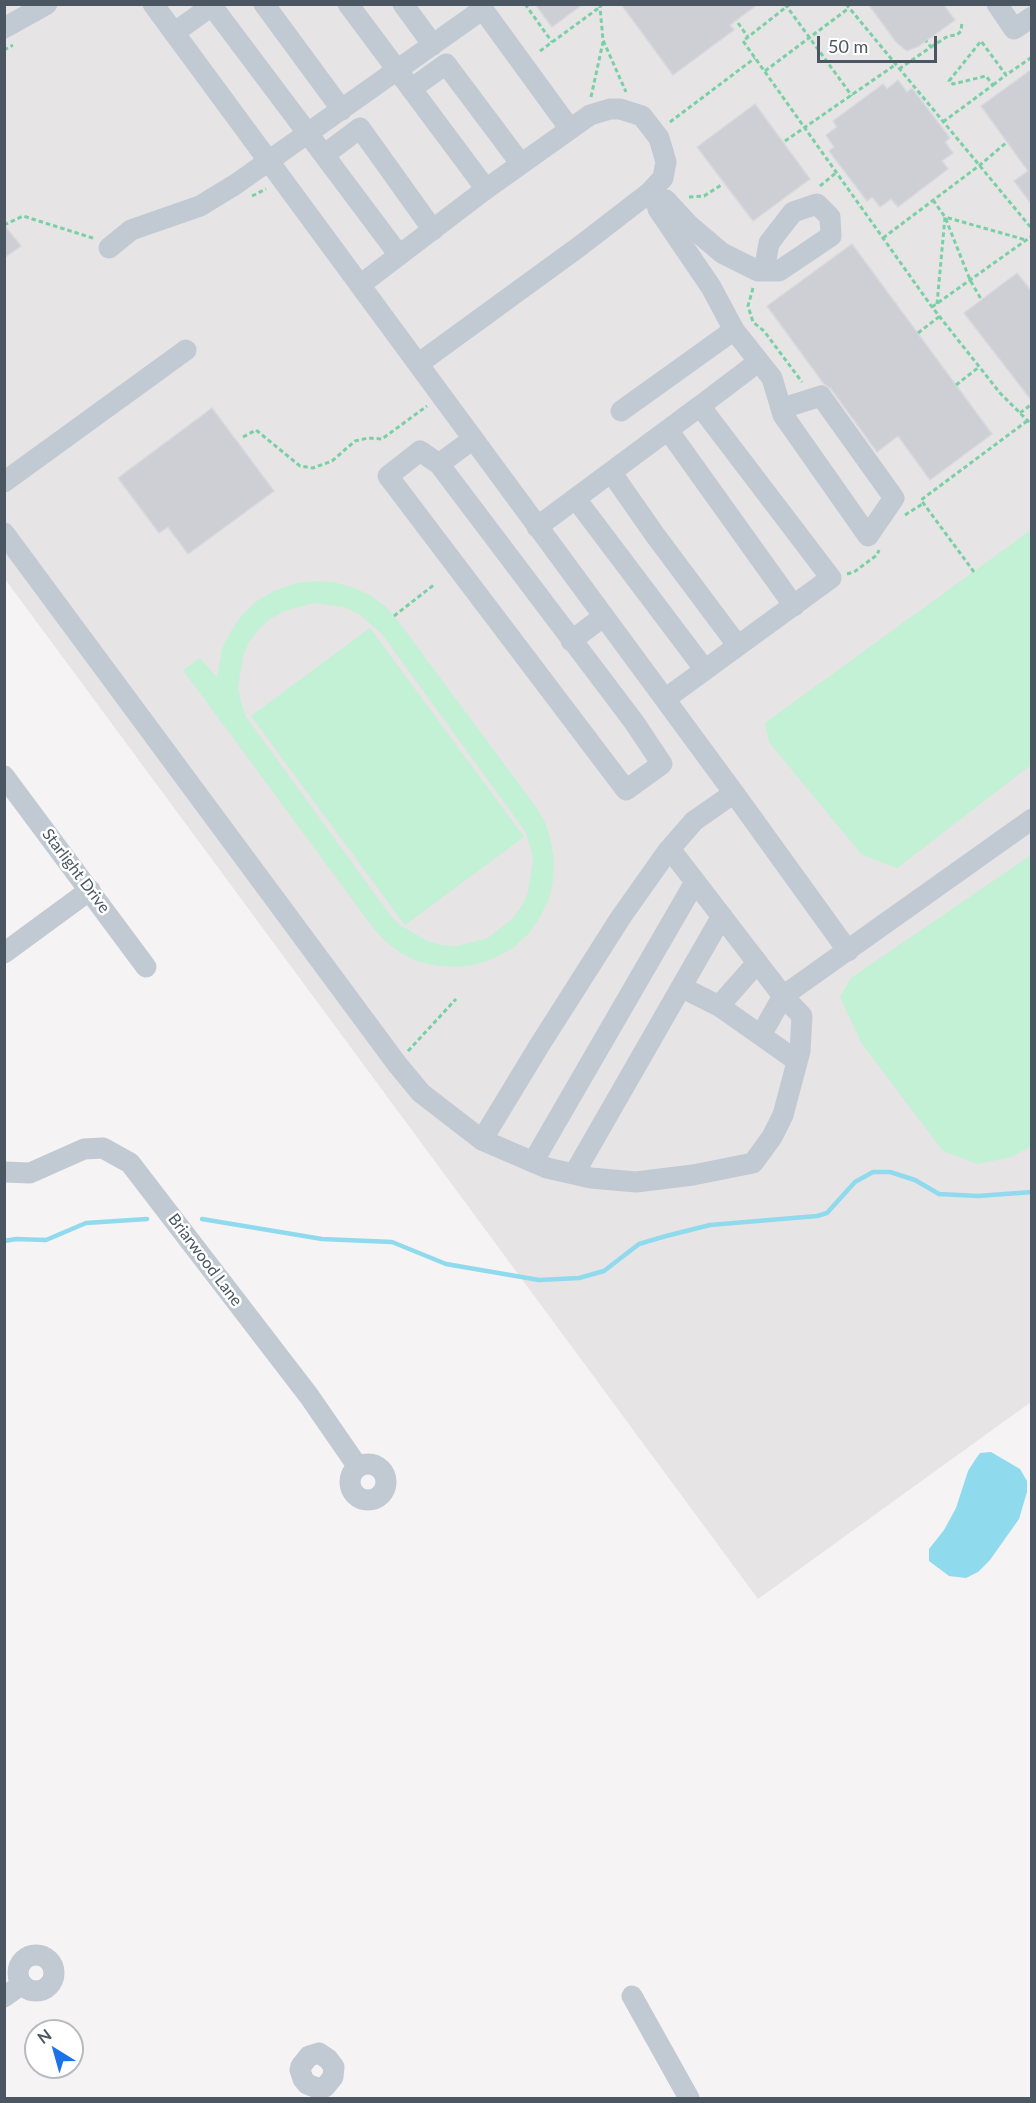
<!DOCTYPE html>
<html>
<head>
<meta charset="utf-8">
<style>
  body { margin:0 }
  #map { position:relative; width:1036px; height:2103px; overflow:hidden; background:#f5f3f3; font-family:Lato,sans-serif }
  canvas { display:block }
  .frame { position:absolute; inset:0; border:6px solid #4a5661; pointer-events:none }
  .north { position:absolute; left:24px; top:2019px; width:60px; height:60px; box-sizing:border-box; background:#fff; border:2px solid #b7bbc0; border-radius:50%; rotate:323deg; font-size:16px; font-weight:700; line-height:24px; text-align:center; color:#4a5661 }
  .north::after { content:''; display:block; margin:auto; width:21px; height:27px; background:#1a73e8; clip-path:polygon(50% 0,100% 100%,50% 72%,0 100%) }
  .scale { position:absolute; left:817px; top:36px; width:120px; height:27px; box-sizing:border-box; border:3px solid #4a5661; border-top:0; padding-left:8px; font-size:18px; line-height:21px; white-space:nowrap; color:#4a5661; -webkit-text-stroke:4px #fff; paint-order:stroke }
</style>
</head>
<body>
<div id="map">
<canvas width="1036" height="2103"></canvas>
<div class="frame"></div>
<div class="north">N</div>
<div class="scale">50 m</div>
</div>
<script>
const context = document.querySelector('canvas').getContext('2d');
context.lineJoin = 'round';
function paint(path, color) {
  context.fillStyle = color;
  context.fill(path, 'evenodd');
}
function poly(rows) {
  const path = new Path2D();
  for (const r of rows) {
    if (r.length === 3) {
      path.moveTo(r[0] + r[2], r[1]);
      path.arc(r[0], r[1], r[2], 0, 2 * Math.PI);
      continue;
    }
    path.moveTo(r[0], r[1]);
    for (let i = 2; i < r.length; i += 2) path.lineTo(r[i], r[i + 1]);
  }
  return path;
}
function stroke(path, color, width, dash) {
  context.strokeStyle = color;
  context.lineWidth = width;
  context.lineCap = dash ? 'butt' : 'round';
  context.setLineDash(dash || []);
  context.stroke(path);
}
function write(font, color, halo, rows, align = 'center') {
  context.font = font + ' Lato,sans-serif';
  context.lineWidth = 5;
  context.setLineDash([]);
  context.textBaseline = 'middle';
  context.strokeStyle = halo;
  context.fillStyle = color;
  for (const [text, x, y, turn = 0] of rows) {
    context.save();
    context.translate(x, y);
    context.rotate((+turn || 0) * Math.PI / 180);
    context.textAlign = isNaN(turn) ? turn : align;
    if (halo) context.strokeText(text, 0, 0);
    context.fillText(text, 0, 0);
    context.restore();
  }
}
const education = poly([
  [4,5,1031,5,1031,1402,758,1599,5,579]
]);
const green = poly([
  [1031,530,1031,765,897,868,862,855,769,742,765,723],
  [313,581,332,582,352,587,370,595,386,607,398,621,536,807,545,822,551,841,554,860,553,880,549,899,540,917,529,933,514,947,497,957,478,964,458,967,439,966,419,962,401,953,385,941,374,929,183,670,200,658,217,678,222,649,231,631,242,615,257,601,274,591,293,584],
  [314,603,344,607,359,614,382,634,525,831,530,846,533,861,528,892,522,906,512,919,488,938,457,946,442,945,427,941,400,925,390,915,246,717,241,702,238,687,243,656,249,642,259,629,270,619,284,611],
  [370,628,524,837,405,925,251,716],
  [1031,855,1031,1146,1012,1157,977,1164,943,1151,862,1044,840,997,851,978]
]);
const water = poly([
  [991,1452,1020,1469,1027,1481,1027,1492,1019,1519,990,1560,978,1572,966,1578,949,1576,929,1561,929,1549,944,1530,956,1508,968,1471,975,1460,980,1453]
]);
const stream = poly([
  [202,1219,322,1239,392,1242,446,1264,539,1280,579,1278,604,1271,639,1244,666,1236,710,1225,817,1216,827,1213,855,1182,873,1172,890,1172,915,1180,939,1194,978,1196,1032,1192],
  [4,1241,16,1239,46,1240,86,1223,147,1219]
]);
const building = poly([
  [535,4,583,4,552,27,535,4],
  [621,4,758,4,730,25,734,30,673,75,621,4],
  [868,4,943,4,955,20,919,46,907,51,897,43,868,4],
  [1032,69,1032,205,1014,181,1028,171,981,106,1032,69],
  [898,80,907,92,912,88,950,138,945,142,953,153,942,161,948,169,898,207,891,199,880,207,872,197,867,201,829,151,834,147,826,135,837,127,833,121,883,84,887,89,898,80],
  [755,104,810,179,753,221,697,147,755,104],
  [4,225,21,246,4,258,4,225],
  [852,244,992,434,930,480,898,436,877,452,831,389,824,384,767,306,852,244],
  [1017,273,1032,292,1032,401,964,313,1017,273],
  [212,408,274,491,188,554,168,527,159,533,118,478,212,408]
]);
const path = poly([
  [525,4,552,42],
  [602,4,600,7,603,40,626,92],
  [785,4,852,96],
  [790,4,743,41,932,307,1000,393,1032,425],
  [846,4,1032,229],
  [738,23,748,37],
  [931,47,948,36,957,35,961,31,962,22],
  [4,50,13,45],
  [540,51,600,7],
  [899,69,931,47,926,41],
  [765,71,849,8],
  [993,85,1006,75],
  [591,97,603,42],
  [670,122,755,58],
  [943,122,993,85,986,76,953,84,949,81,981,41,1006,75,1032,57],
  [785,141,895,65],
  [820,186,837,172],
  [252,196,266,189],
  [689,197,704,196,723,184],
  [933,200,945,217,970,280,981,299],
  [4,225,23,216,96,239],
  [883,238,980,165,1007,142],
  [753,288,748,306,753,322,764,331,802,382],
  [937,304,945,217,1026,240],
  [932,307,1032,236],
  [918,333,940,316],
  [956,385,979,367],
  [1020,413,1032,404],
  [243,437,256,430,300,466,313,468,332,461,355,441,368,438,382,439,427,406],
  [905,515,924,503],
  [974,572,921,500,1027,421],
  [847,574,854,572,877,555,879,550],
  [394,616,435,584],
  [408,1051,456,999]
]);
const minor = poly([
  [153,4,734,793,848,951],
  [264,4,342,110],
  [348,4,486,189],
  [403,4,433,45],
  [479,4,570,129],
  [997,4,1014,29,1032,17],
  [212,6,324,155,360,128,433,230],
  [4,28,47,4],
  [174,33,214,4],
  [411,89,446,64,521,164],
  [324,155,399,255],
  [650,192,656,200,658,209,711,287,734,330,772,378,783,415,868,536,894,498,821,396,783,408],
  [660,200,666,200,689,225,722,253,758,271,779,271,831,236,830,217,817,204,793,212,769,243,764,271],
  [109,248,131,230,200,206,236,184,483,9],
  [360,285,486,189,590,115,610,109,620,109,642,116,659,138,666,162,663,178,650,192,580,246,418,364],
  [621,411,734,330],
  [668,430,794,606],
  [439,464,420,451,388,476,626,790,662,764,634,722,439,464,473,439],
  [611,472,655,535,738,646],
  [4,482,186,350],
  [576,499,705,670],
  [537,527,700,406],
  [4,533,397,1064,421,1093,482,1140,547,1168,591,1178,636,1182,693,1175,753,1163,772,1137,783,1115,800,1051,802,1016,783,996,670,849],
  [571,641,604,616],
  [665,699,831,578,700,406,758,362],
  [4,776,146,967],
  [4,953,90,890],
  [681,987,719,1006,757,963],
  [719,1006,797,1061],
  [761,1035,783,996,1032,819],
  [482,1140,539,1046,621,917,667,852,694,821,734,793],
  [533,1162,695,882],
  [4,1172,30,1173,84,1149,103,1148,130,1163,309,1396,358,1467],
  [574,1174,722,916],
  [368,1482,18],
  [36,1973,18],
  [632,1996,689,2098],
  [4,1997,21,1985],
  [319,2053,328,2059,334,2067,333,2077,325,2087,317,2088,307,2084,303,2079,300,2070,301,2066,309,2056,319,2053]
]);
const streetNames = [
  ["Starlight Drive",76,871,53],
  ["Briarwood Lane",205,1260,53]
];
paint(education, '#e6e4e5');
paint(green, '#c3f1d5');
paint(water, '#90daee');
stroke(stream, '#90daee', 4.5);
paint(building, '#cdcfd5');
stroke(building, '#d7d9de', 1.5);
stroke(path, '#7ad0a6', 3, [4.5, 3]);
stroke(minor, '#c1cad2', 21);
write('16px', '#4a5661', '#fff', streetNames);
</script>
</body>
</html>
